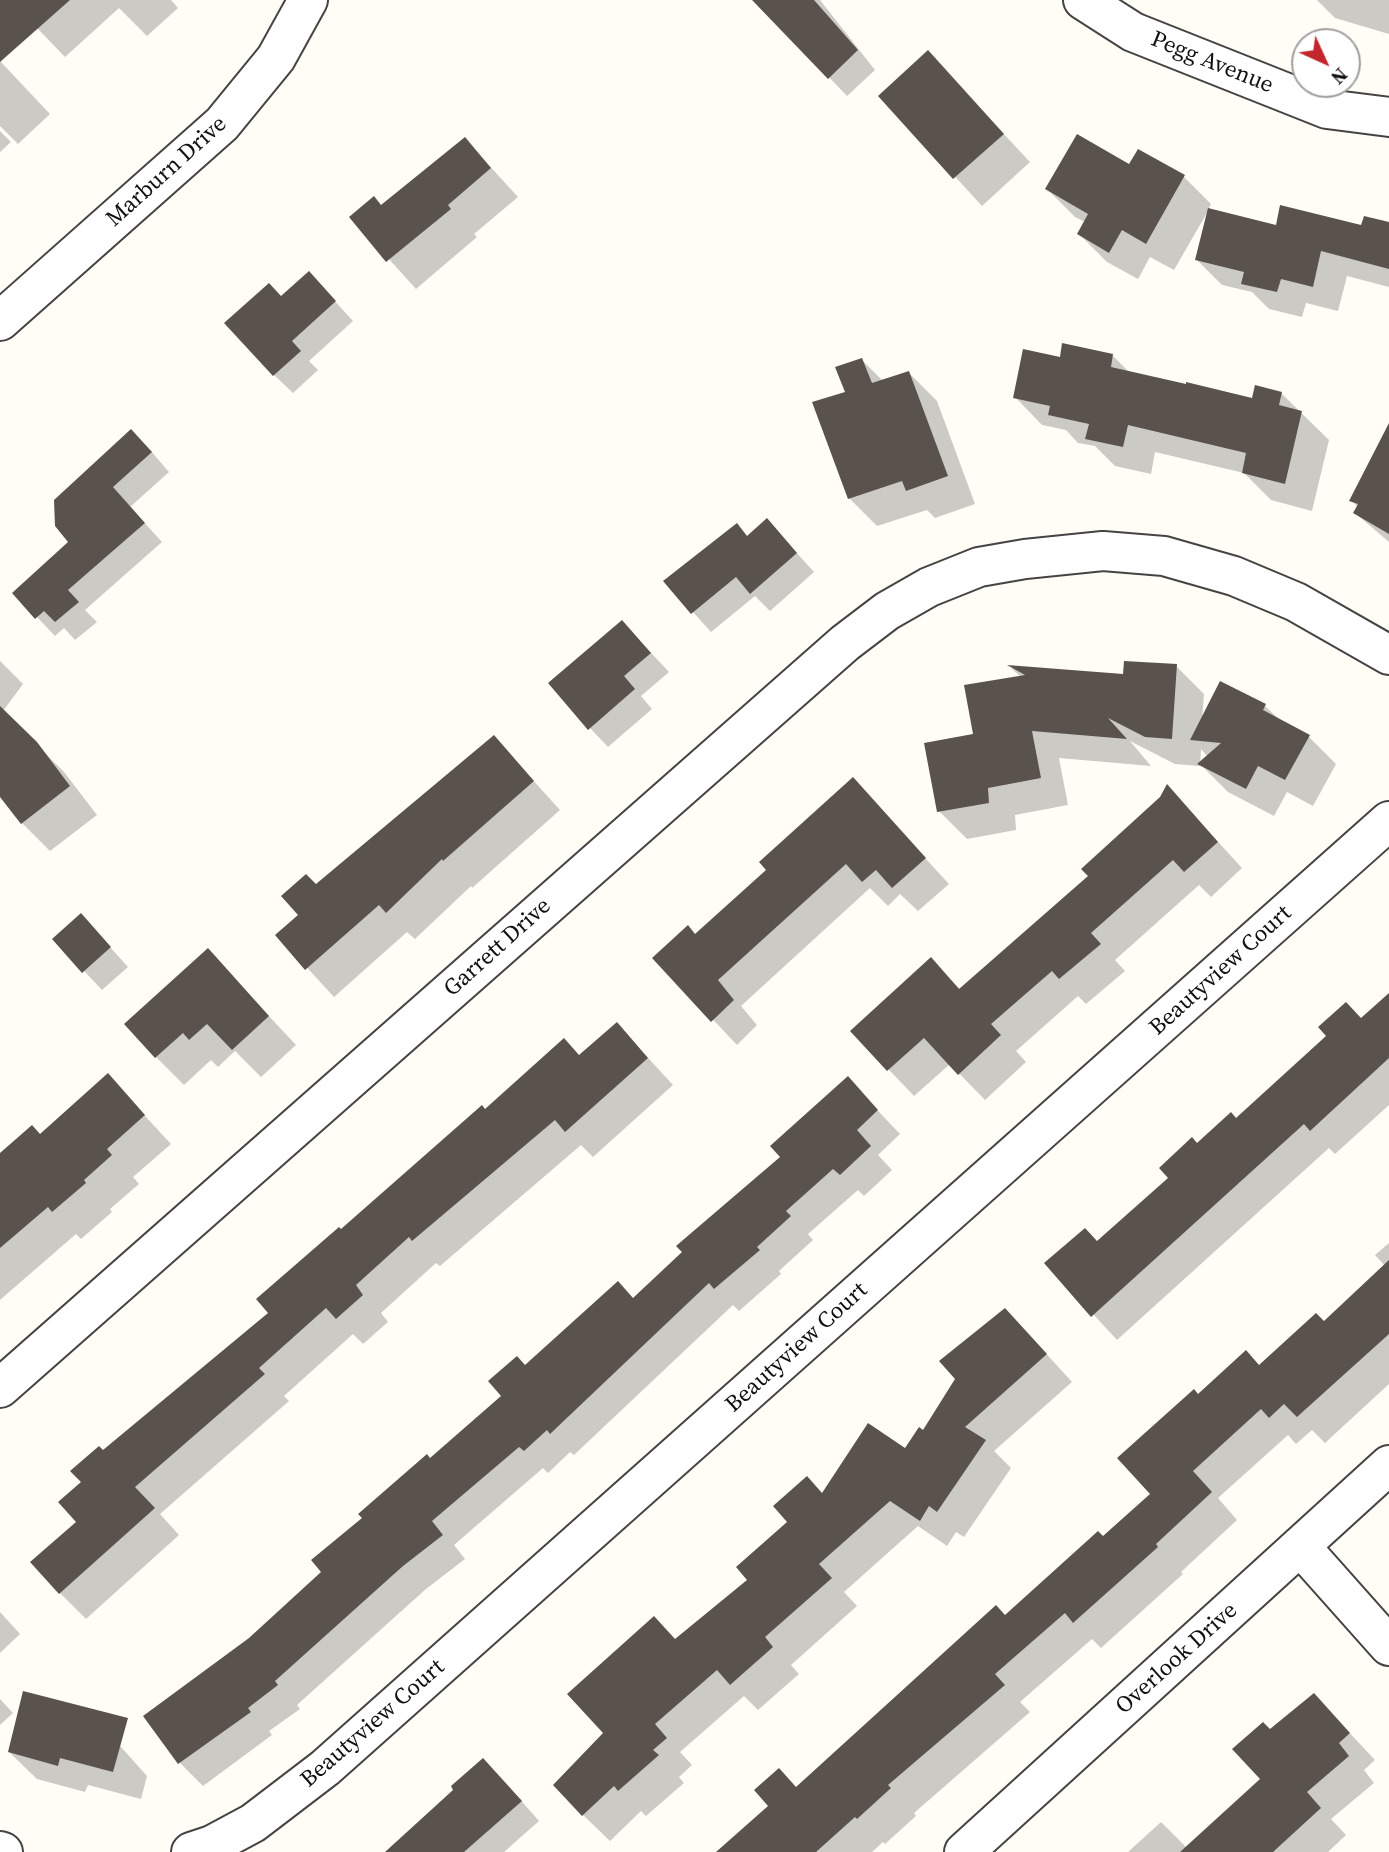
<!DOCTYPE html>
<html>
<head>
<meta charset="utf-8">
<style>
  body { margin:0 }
  #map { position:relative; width:1389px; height:1852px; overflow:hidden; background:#fffdf5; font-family:"Source Serif 4",serif }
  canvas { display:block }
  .north { position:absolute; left:1291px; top:28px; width:70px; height:70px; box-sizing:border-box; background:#fff; border:2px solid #a0a0a0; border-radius:50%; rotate:135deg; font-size:19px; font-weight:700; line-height:28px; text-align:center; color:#111 }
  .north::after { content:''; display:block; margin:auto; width:24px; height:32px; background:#c4262e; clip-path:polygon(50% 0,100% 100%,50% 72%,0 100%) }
</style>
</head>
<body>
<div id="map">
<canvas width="1389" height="1852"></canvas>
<div class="north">N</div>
</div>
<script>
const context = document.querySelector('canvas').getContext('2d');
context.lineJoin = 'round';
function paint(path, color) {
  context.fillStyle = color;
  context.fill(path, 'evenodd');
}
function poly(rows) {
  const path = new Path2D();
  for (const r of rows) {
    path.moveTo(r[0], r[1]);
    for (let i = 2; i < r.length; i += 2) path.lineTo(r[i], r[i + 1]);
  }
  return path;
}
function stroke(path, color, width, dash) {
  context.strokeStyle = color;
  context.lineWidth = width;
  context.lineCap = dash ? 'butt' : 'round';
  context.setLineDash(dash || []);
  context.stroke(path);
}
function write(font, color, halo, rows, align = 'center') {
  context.font = font + ' "Source Serif 4",serif';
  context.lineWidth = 7;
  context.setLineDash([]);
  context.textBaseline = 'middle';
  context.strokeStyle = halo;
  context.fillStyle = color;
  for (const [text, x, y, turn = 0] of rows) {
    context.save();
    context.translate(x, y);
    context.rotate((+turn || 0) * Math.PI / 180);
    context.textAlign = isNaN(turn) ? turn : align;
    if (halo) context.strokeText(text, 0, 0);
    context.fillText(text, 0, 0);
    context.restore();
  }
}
const shadow = poly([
  [10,0,171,0,178,8,147,36,119,8,65,57],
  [755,0,820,0,875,70,847,96],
  [1317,0,1389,0,1389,34,1335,18],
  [928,53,1030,162,982,206,881,96],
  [0,61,50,114,18,144,0,126],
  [0,131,11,142,0,152],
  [465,139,518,197,474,234,477,237,416,289,351,217,382,207],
  [1130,166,1183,176,1211,204,1208,210,1277,227,1389,224,1389,287,1347,276,1338,311,1306,303,1302,317,1269,309,1252,292,1222,285,1196,259,1208,211,1174,270,1150,257,1138,279,1107,262,1079,234,1085,222,1075,217,1047,189],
  [309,273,353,321,309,361,318,370,293,393,274,375,281,298],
  [1113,356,1130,373,1253,400,1281,393,1329,440,1312,511,1271,500,1244,473,1155,452,1151,474,1115,466,1095,446,1078,443,1066,430,1042,425,1015,397,1062,359],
  [862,360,883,381,909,373,937,401,975,504,935,518,927,510,877,526,849,498],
  [150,450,169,472,130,507,162,542,85,610,97,622,75,640,64,628,55,636,37,617,71,542,55,500],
  [1389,458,1389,542,1355,513,1358,507,1351,500],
  [767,520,814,572,770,611,755,596,711,632,666,582,737,525,748,537],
  [622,622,669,672,641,696,652,709,608,747,590,728],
  [0,661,23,684,3,711,64,772,97,815,50,851,22,823,0,794],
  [1176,666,1204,694,1202,720,1265,706,1282,722,1308,736,1336,764,1313,806,1287,792,1274,816,1228,792,1200,764,1208,757,1201,749,1200,766,1175,764,1130,741,1151,766,1059,758,1068,805,1015,815,1016,830,967,839,939,811,975,735,1021,677,1011,668,1124,676],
  [494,737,560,810,472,888,471,886,415,939,407,932,334,997,277,935,300,915,316,887],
  [853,780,949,884,918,911,900,894,888,906,870,888,741,1006,757,1025,737,1045,655,958,696,935,769,870],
  [1168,787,1242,868,1211,897,1199,885,1115,960,1125,971,1086,1004,1078,996,1016,1051,1026,1062,985,1100,950,1064,914,1096,852,1031,931,960,961,990,1091,876,1162,798],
  [81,915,128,967,102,990,54,939],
  [208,951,296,1045,261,1077,235,1051,218,1067,211,1060,184,1085,156,1057],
  [1389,995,1389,1105,1335,1154,1329,1148,1117,1340,1046,1263,1098,1243,1171,1178,1197,1145,1237,1120],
  [617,1024,673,1085,593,1157,581,1145,440,1266,436,1263,381,1313,388,1322,363,1344,353,1334,284,1396,289,1401,160,1514,179,1535,86,1619,60,1593,78,1522,83,1482,103,1452,270,1313,342,1231,485,1111,580,1057],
  [108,1076,171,1144,133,1177,139,1184,110,1209,112,1212,81,1239,76,1234,0,1300,0,1166,40,1136],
  [848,1079,900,1134,878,1155,892,1170,864,1196,858,1190,808,1234,813,1240,779,1271,781,1274,739,1311,733,1305,574,1455,570,1452,548,1473,543,1468,454,1545,465,1559,426,1589,297,1705,300,1709,269,1731,272,1735,203,1786,180,1763,151,1724,324,1572,431,1460,503,1396,525,1367,634,1299,782,1158],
  [1389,1243,1389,1384,1325,1443,1312,1430,1296,1444,1288,1435,1218,1498,1237,1520,1181,1572,1183,1574,1101,1648,1092,1639,1020,1702,1030,1712,914,1813,916,1816,885,1844,883,1842,872,1852,718,1852,1103,1539,1152,1494,1198,1396,1260,1366,1324,1323,1385,1266,1375,1255],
  [1031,1337,1072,1382,994,1451,1011,1468,964,1537,956,1532,947,1546,918,1526,844,1592,857,1606,791,1665,799,1674,758,1710,744,1696,680,1752,692,1765,679,1777,684,1783,646,1816,641,1811,610,1841,583,1815,605,1733,676,1640,750,1580,823,1494,905,1450],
  [0,1612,20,1634,0,1653],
  [1314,1695,1375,1760,1364,1770,1374,1783,1331,1819,1346,1835,1328,1852,1128,1852,1161,1822,1187,1848,1262,1779,1270,1731],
  [0,1699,13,1713,0,1725],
  [113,1738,147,1776,141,1799,88,1785,85,1792,37,1779,9,1752],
  [502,1779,539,1821,504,1852,386,1852]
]);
const building = poly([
  [0,0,70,0,0,62],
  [752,0,814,0,858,50,828,79],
  [928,50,1004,134,953,179,878,96],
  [1077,134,1129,164,1138,149,1185,175,1146,244,1122,230,1109,253,1077,234,1088,214,1045,189],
  [465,137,491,168,448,205,451,209,386,262,349,217,374,196,381,205],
  [1280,205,1361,225,1364,216,1389,222,1389,269,1321,251,1313,287,1281,279,1277,292,1241,284,1244,272,1195,260,1208,208,1276,225],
  [309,271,336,301,292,341,301,351,273,376,224,323,269,283,281,296],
  [1062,343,1113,354,1111,367,1186,384,1186,382,1252,398,1255,385,1282,392,1279,405,1302,411,1285,484,1242,473,1246,453,1128,425,1123,447,1085,439,1089,424,1048,415,1050,406,1013,398,1023,349,1060,357],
  [862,358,872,383,909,371,948,476,906,491,902,481,848,499,812,402,845,392,835,367],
  [1389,423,1389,534,1353,513,1358,504,1349,501],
  [131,429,152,452,113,487,145,523,68,590,79,602,55,622,44,611,35,619,12,593,68,542,55,526,54,500],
  [767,518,797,553,750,594,736,577,691,614,663,581,737,523,747,536],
  [622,620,651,653,624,676,635,689,588,730,548,683],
  [1124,661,1177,664,1172,739,1145,737,1108,718,1127,739,1032,731,1041,778,988,788,989,803,937,812,924,743,973,734,964,685,1025,675,1007,665,1123,674],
  [1220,681,1266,704,1263,710,1310,735,1285,780,1258,766,1246,789,1197,764,1221,743,1190,740],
  [0,706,37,742,70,786,21,824,0,797],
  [494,735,534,781,443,861,442,859,386,913,379,905,305,970,275,935,298,915,281,896,306,874,316,884],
  [853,777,926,858,892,888,876,870,862,882,846,864,718,980,734,1000,711,1022,652,958,688,925,695,934,766,870,759,862],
  [1167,784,1218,842,1184,872,1173,860,1091,933,1101,944,1059,979,1052,971,991,1024,1001,1035,958,1075,924,1038,887,1071,850,1031,931,957,959,989,1088,876,1081,869,1160,797],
  [81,913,111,947,82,973,52,939],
  [208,948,269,1016,232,1050,207,1024,189,1040,183,1033,155,1058,124,1024],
  [1389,993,1389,1058,1310,1131,1304,1124,1091,1317,1044,1263,1085,1228,1097,1241,1168,1178,1159,1168,1192,1137,1197,1143,1231,1112,1236,1118,1326,1036,1318,1027,1346,1002,1361,1018],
  [617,1022,648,1058,565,1132,555,1120,412,1241,409,1237,356,1285,363,1295,336,1319,326,1308,259,1368,265,1374,135,1487,155,1508,59,1594,30,1562,76,1522,58,1502,81,1482,70,1471,99,1446,103,1450,268,1313,256,1299,339,1227,341,1229,482,1105,485,1109,564,1038,579,1055],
  [108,1073,145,1115,107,1149,112,1155,84,1180,86,1183,52,1212,48,1207,0,1248,0,1153,32,1125,40,1134],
  [848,1076,878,1110,857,1130,871,1146,840,1175,833,1169,786,1211,791,1216,757,1247,760,1250,714,1289,709,1283,550,1434,547,1430,524,1451,519,1447,432,1521,443,1535,403,1566,275,1681,278,1685,248,1708,251,1712,178,1764,143,1716,249,1638,321,1572,311,1560,362,1518,358,1514,427,1454,430,1458,501,1396,488,1381,517,1356,525,1365,618,1281,633,1298,682,1252,676,1246,780,1157,770,1146],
  [1389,1260,1389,1334,1297,1417,1284,1404,1269,1418,1261,1409,1193,1471,1212,1492,1156,1544,1158,1547,1073,1623,1065,1613,995,1674,1005,1685,888,1785,891,1788,857,1819,855,1817,816,1852,716,1852,768,1806,754,1790,779,1768,796,1787,996,1605,1005,1615,1098,1531,1103,1536,1150,1494,1117,1458,1194,1389,1198,1394,1246,1350,1259,1365,1316,1313,1324,1321],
  [1005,1308,1047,1354,965,1427,986,1440,937,1512,929,1506,920,1521,890,1501,819,1564,832,1578,765,1637,773,1647,730,1685,717,1670,655,1724,667,1738,653,1750,659,1755,618,1791,614,1786,582,1816,553,1785,603,1733,567,1694,654,1616,675,1639,747,1580,736,1567,787,1522,773,1506,807,1476,822,1493,868,1423,905,1448,919,1427,923,1430,955,1379,939,1361],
  [23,1691,128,1718,113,1772,60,1758,58,1766,8,1752],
  [1314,1693,1350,1733,1339,1743,1349,1756,1307,1792,1321,1808,1273,1852,1180,1852,1260,1779,1232,1749,1263,1722,1270,1729],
  [483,1758,522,1801,464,1852,385,1852,453,1790,451,1786]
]);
const minor = poly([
  [1083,0,1133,32,1327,109,1389,117],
  [0,321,222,124,276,58,308,0],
  [0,1388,845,643,887,611,929,587,979,567,1025,559,1103,551,1164,556,1234,576,1296,602,1389,655],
  [1300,1546,1389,1646],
  [0,1851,3,1852],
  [191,1852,212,1845,253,1823,325,1768,1389,821],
  [964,1852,1389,1465]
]);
const streetNames = [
  ["Pegg Avenue",1212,63,22],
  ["Marburn Drive",167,172,-42],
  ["Garrett Drive",498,948,-42],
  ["Beautyview Court",1221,971,-42],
  ["Beautyview Court",797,1348,-42],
  ["Overlook Drive",1177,1659,-42],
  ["Beautyview Court",373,1724,-41]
];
paint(shadow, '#0003');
paint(building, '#5a524d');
stroke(minor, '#444', 42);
stroke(minor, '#fff', 38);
write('23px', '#111', '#fff', streetNames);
</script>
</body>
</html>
